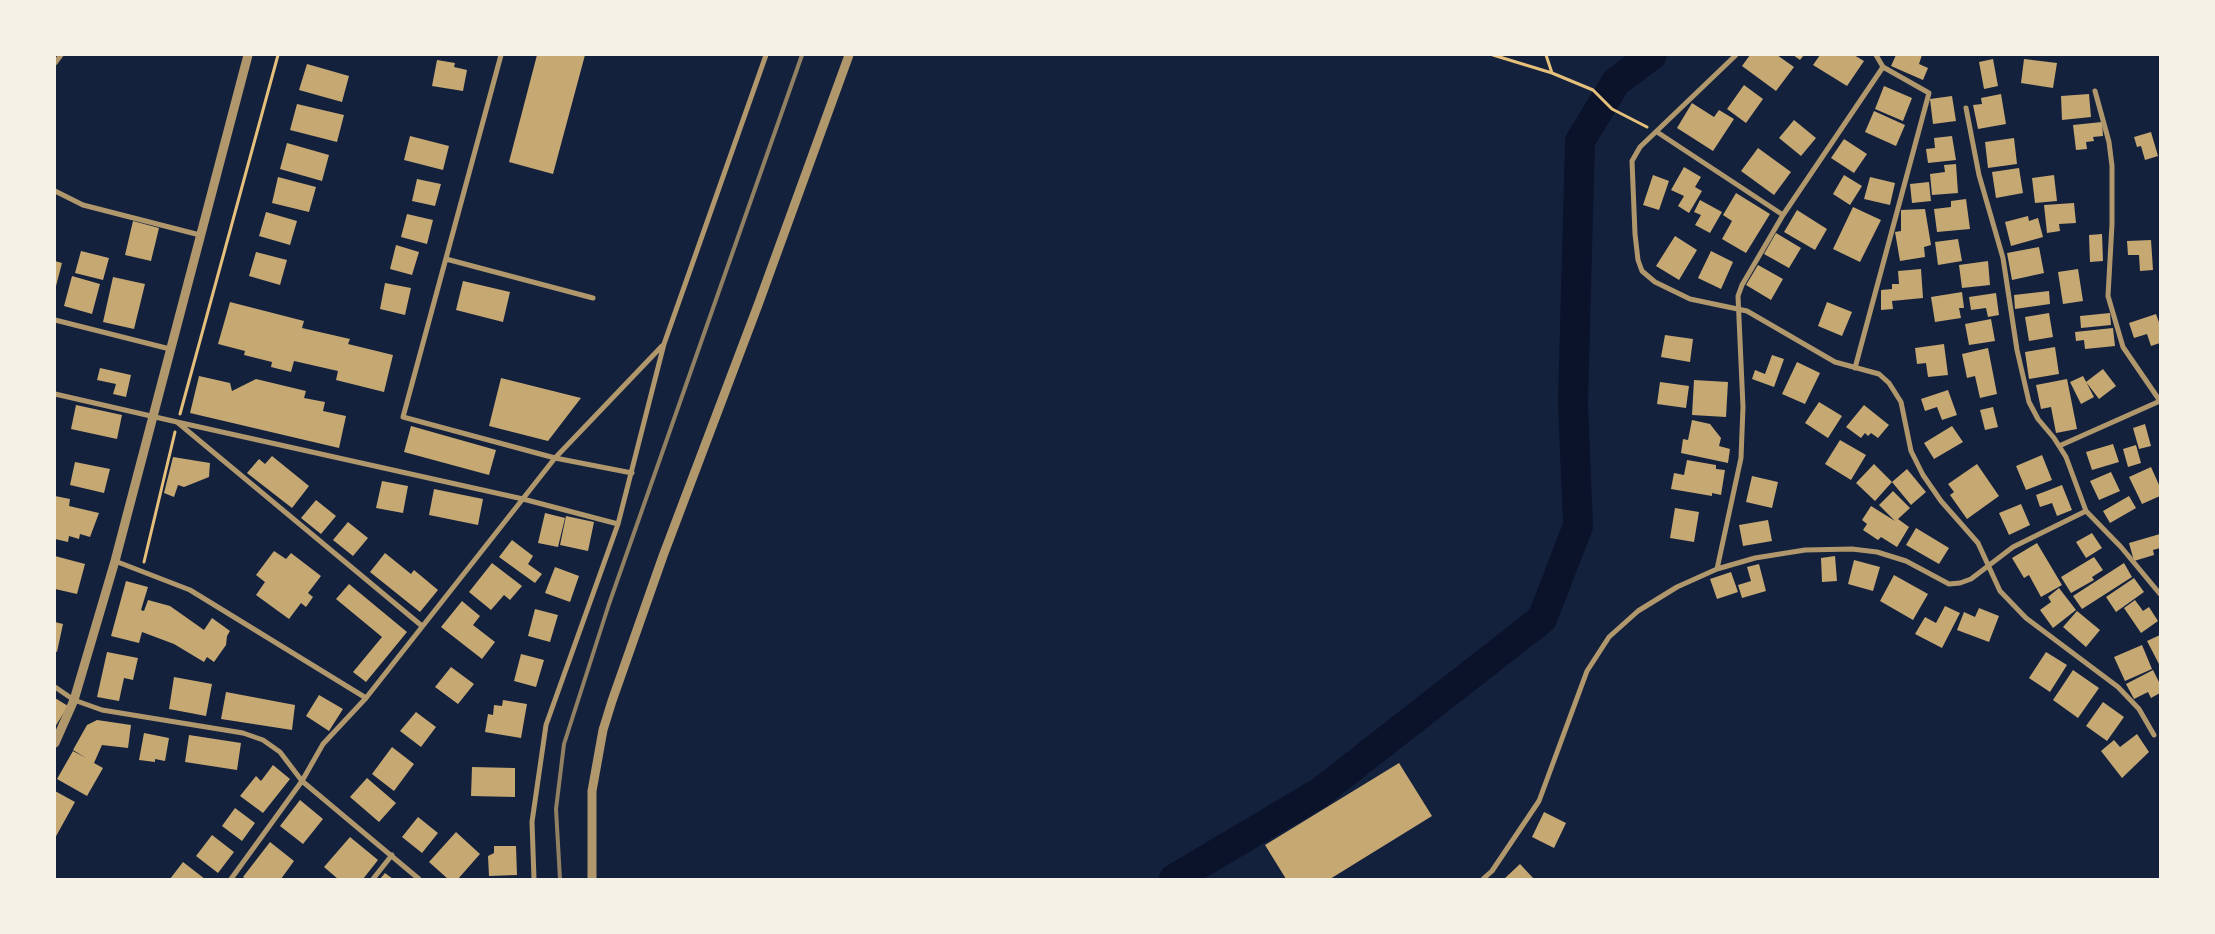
<!DOCTYPE html>
<html>
<head>
<meta charset="utf-8">
<style>
  body { margin:0 }
  #map { position:relative; width:2215px; height:934px; overflow:hidden; background:#14213d; font-family:"Open Sans",sans-serif }
  canvas { display:block }
  .frame { position:absolute; inset:0; border:56px solid #f6f1e7; pointer-events:none }
</style>
</head>
<body>
<div id="map">
<canvas width="2215" height="934"></canvas>
<div class="frame"></div>
</div>
<script>
const context = document.querySelector('canvas').getContext('2d');
context.lineJoin = 'round';
function poly(rows) {
  const path = new Path2D();
  for (const r of rows) {
    path.moveTo(r[0], r[1]);
    for (let i = 2; i < r.length; i += 2) path.lineTo(r[i], r[i + 1]);
  }
  return path;
}
function stroke(path, color, width, dash) {
  context.strokeStyle = color;
  context.lineWidth = width;
  context.lineCap = dash ? 'butt' : 'round';
  context.setLineDash(dash || []);
  context.stroke(path);
}
function paint(path, color) {
  context.fillStyle = color;
  context.fill(path, 'evenodd');
}
const river = poly([
  [1174,879,1319,793,1542,619,1578,526,1573,402,1580,141,1616,82,1652,55]
]);
const building = poly([
  [537,55,585,55,553,174,509,162],
  [1750,55,1777,55,1794,67,1776,91,1742,66],
  [1793,55,1804,55,1800,60],
  [1820,55,1854,55,1864,61,1847,86,1813,65],
  [1896,55,1922,55,1919,64,1928,68,1923,80,1891,66],
  [1993,59,1998,86,1984,89,1979,62],
  [2024,59,2057,63,2053,88,2021,83],
  [437,60,455,63,454,67,467,70,463,91,432,86],
  [307,64,349,76,342,102,299,90],
  [1744,85,1763,99,1746,123,1727,109],
  [1884,86,1912,98,1903,121,1875,109],
  [2001,94,2006,124,1978,129,1973,105,1982,104,1981,98],
  [2089,94,2091,117,2062,120,2061,96],
  [1952,96,1956,121,1933,124,1930,99],
  [1692,103,1714,117,1719,110,1734,119,1713,151,1677,128],
  [297,104,344,115,337,142,290,130],
  [1874,111,1905,125,1896,146,1865,132],
  [1794,120,1816,138,1801,156,1779,138],
  [2102,122,2103,136,2093,137,2094,141,2086,142,2087,149,2076,150,2073,125],
  [2151,132,2158,156,2145,160,2141,146,2137,147,2134,137],
  [410,136,449,146,443,170,404,160],
  [1952,136,1956,160,1928,163,1926,149,1935,148,1934,138],
  [2014,138,2017,164,1988,168,1985,142],
  [1844,139,1867,154,1854,173,1831,158],
  [287,143,329,155,322,181,280,169],
  [1758,148,1791,172,1774,195,1741,171],
  [1956,164,1958,193,1932,195,1930,174,1945,172,1944,165],
  [1684,167,1701,177,1695,187,1702,191,1689,213,1678,206,1684,196,1671,190],
  [2019,168,2023,193,1996,198,1992,172],
  [1653,175,1669,181,1659,210,1643,205],
  [1844,175,1862,186,1850,205,1833,194],
  [2054,175,2057,201,2035,203,2032,178],
  [278,177,316,187,309,212,272,203],
  [1870,177,1895,183,1890,205,1864,199],
  [417,179,441,184,435,206,412,201],
  [1929,182,1931,201,1912,203,1910,184],
  [1736,193,1770,214,1746,253,1722,239,1732,221,1723,215],
  [1966,199,1970,229,1937,232,1934,209,1951,207,1951,201],
  [1700,200,1722,212,1710,233,1695,225,1701,215,1694,212],
  [2074,203,2076,223,2059,224,2060,231,2047,233,2044,205],
  [1853,207,1881,220,1860,262,1833,249],
  [1925,209,1931,245,1924,247,1925,257,1900,261,1895,232,1901,231,1901,210],
  [1797,210,1827,229,1815,250,1784,232],
  [266,212,297,221,290,245,259,236],
  [407,214,433,220,427,244,401,237],
  [2028,216,2029,221,2038,218,2043,237,2011,246,2005,222],
  [133,221,159,228,151,261,125,255],
  [1776,233,1801,248,1789,268,1764,254],
  [2102,234,2103,261,2090,262,2089,235],
  [1675,236,1697,250,1679,280,1656,266],
  [1958,239,1962,261,1938,265,1935,242],
  [2151,240,2153,270,2140,271,2139,255,2128,255,2127,241],
  [396,245,419,252,412,275,390,269],
  [2039,247,2044,273,2012,280,2007,253],
  [81,251,109,258,103,280,75,273],
  [1711,251,1733,262,1721,289,1698,278],
  [256,252,287,260,280,285,249,276],
  [55,261,62,263,56,286,55,286],
  [1988,261,1990,285,1962,288,1959,265],
  [1758,265,1783,279,1771,300,1746,285],
  [1921,269,1923,298,1892,301,1893,309,1881,310,1881,290,1892,289,1892,284,1899,284,1898,271],
  [2078,269,2083,301,2063,304,2058,272],
  [72,276,100,284,92,314,64,306],
  [113,277,145,284,134,329,103,322],
  [463,281,510,292,503,322,456,310],
  [385,283,411,288,405,315,380,309],
  [2049,291,2050,304,2015,309,2014,295],
  [1962,292,1964,308,1959,308,1961,318,1935,322,1931,297],
  [1996,293,1999,315,1988,317,1986,308,1971,310,1969,297],
  [230,302,304,321,302,328,350,339,348,344,393,355,384,392,336,380,338,371,294,361,291,372,271,367,272,362,244,355,245,351,218,344],
  [1827,302,1852,312,1842,336,1818,326],
  [2049,313,2053,337,2029,341,2025,317],
  [2110,313,2111,325,2081,328,2080,316],
  [2156,314,2160,325,2160,343,2151,346,2147,334,2134,338,2129,323],
  [1991,319,1995,341,1969,345,1965,324],
  [2113,328,2115,346,2085,349,2084,340,2076,341,2075,332],
  [1665,335,1693,339,1690,362,1661,357],
  [1944,344,1948,375,1928,377,1926,363,1917,364,1915,348],
  [2055,347,2059,374,2029,379,2025,352],
  [1988,348,1997,394,1980,398,1975,376,1967,378,1962,354],
  [1772,355,1784,359,1774,387,1752,379,1755,370,1765,374],
  [1797,362,1820,373,1805,404,1782,394],
  [100,368,131,375,126,397,113,394,116,384,97,380],
  [2103,369,2116,386,2099,399,2086,382],
  [199,376,230,383,232,391,256,379,306,391,304,398,325,402,323,411,346,416,339,448,190,413],
  [2083,376,2094,397,2081,404,2070,382],
  [501,378,581,398,548,441,489,426],
  [2067,379,2077,429,2056,433,2051,407,2041,409,2036,385],
  [1694,380,1728,382,1726,417,1692,415],
  [1660,382,1689,386,1686,408,1657,404],
  [1948,390,1957,415,1942,420,1937,407,1925,411,1921,399],
  [1819,402,1842,416,1828,438,1805,423],
  [76,405,122,415,117,439,71,429],
  [1864,405,1889,425,1878,438,1871,433,1868,436,1865,433,1861,438,1846,427],
  [1993,407,1998,427,1985,430,1980,410],
  [1692,420,1710,424,1721,438,1719,446,1730,449,1728,463,1681,453,1683,439,1688,440],
  [2145,424,2151,446,2139,449,2133,428],
  [411,426,496,450,489,475,404,452],
  [1952,426,1963,442,1934,459,1924,443],
  [1840,440,1866,455,1851,480,1825,464],
  [2113,444,2119,462,2092,470,2086,452],
  [2136,445,2141,463,2128,467,2123,449],
  [2042,455,2052,480,2026,490,2016,466],
  [272,456,309,486,292,508,247,473,259,459,265,464],
  [173,457,210,463,209,477,184,487,178,485,174,497,164,493],
  [1687,460,1716,465,1716,469,1725,470,1721,495,1712,493,1712,496,1671,489,1674,473,1684,475],
  [75,462,110,469,104,493,70,485],
  [1874,464,1892,482,1907,469,1926,492,1911,505,1892,482,1875,501,1856,483],
  [1977,464,1999,496,1967,519,1950,495,1954,492,1948,484],
  [2151,467,2160,487,2160,496,2142,504,2129,477],
  [2111,472,2120,491,2099,500,2090,481],
  [1752,476,1778,482,1772,508,1746,502],
  [382,481,408,486,403,513,376,508],
  [2062,485,2072,510,2057,516,2052,503,2040,507,2036,495],
  [434,489,483,499,478,525,429,515],
  [1893,491,1910,508,1898,519,1909,527,1897,547,1881,537,1878,540,1863,530,1867,524,1862,520,1871,506,1895,521,1879,505],
  [55,496,70,499,69,506,99,513,90,537,80,534,79,539,69,536,68,542,55,539],
  [2129,496,2136,508,2110,523,2103,511],
  [316,500,336,516,321,534,301,518],
  [2021,504,2030,525,2009,535,1999,513],
  [1675,508,1699,512,1694,542,1670,538],
  [545,513,565,518,558,547,538,543],
  [566,516,594,522,588,551,560,545],
  [1768,520,1772,541,1743,546,1739,525],
  [348,522,368,538,353,556,333,540],
  [1916,528,1949,548,1939,564,1906,545],
  [2092,533,2102,548,2086,558,2076,542],
  [2160,534,2160,548,2153,550,2154,555,2134,561,2129,543],
  [512,540,533,556,528,564,542,574,535,583,499,557],
  [2037,543,2062,585,2041,597,2029,575,2024,578,2012,558],
  [274,551,286,559,291,553,321,576,308,593,313,597,306,607,301,603,289,619,256,595,265,582,256,575],
  [385,553,411,574,414,570,438,590,420,612,370,572],
  [55,556,85,564,77,594,55,589],
  [1835,556,1837,581,1822,582,1821,558],
  [2094,557,2103,570,2092,577,2094,580,2071,593,2061,577],
  [1854,560,1880,567,1873,591,1848,584],
  [492,563,522,586,510,600,504,595,491,610,469,592],
  [2124,563,2132,577,2082,609,2073,596],
  [1759,564,1766,591,1742,598,1738,585,1751,581,1747,567],
  [555,567,579,576,570,602,545,593],
  [1731,572,1738,592,1717,599,1710,579],
  [1894,575,1928,594,1913,620,1880,601],
  [2134,578,2144,592,2116,612,2106,597],
  [126,581,148,587,141,610,144,611,148,600,170,606,204,630,212,618,230,631,227,636,226,645,214,662,207,657,204,662,174,644,142,632,139,643,111,636],
  [349,584,407,632,366,682,353,672,382,637,336,599],
  [2059,588,2076,610,2053,628,2040,610,2051,602,2048,597],
  [2135,600,2143,611,2149,607,2158,621,2141,633,2124,608],
  [462,601,480,616,473,625,495,642,482,659,441,627],
  [1945,606,1960,613,1942,648,1915,634,1925,617,1936,623],
  [1979,608,1999,616,1989,642,1957,630,1964,612,1975,617],
  [535,609,558,615,550,642,528,636],
  [2077,611,2100,630,2086,647,2063,627],
  [55,622,63,624,57,652,55,651],
  [2160,635,2160,666,2147,641],
  [2142,645,2152,669,2125,681,2114,657],
  [107,652,138,658,133,680,124,678,119,701,97,697],
  [2046,652,2067,665,2050,692,2029,678],
  [521,654,544,660,536,687,514,681],
  [451,667,474,684,458,704,435,687],
  [2073,670,2099,688,2078,718,2053,700],
  [2153,670,2160,684,2160,693,2151,698,2148,692,2134,699,2126,684],
  [174,677,212,684,206,716,169,709],
  [226,692,295,705,292,730,221,719],
  [319,695,343,709,329,731,306,716],
  [55,698,68,706,55,727],
  [503,700,527,704,521,738,485,732,488,714,493,715,494,705,502,706],
  [2103,702,2124,717,2107,741,2086,726],
  [416,712,436,727,421,747,400,731],
  [97,720,131,725,128,748,102,745,94,763,103,768,87,796,57,779,73,751,86,758,73,750,87,725],
  [144,733,169,738,165,761,155,759,155,762,139,760],
  [2137,734,2149,752,2122,778,2101,751,2114,740,2120,747],
  [189,735,241,743,237,770,185,762],
  [392,747,414,764,394,791,372,774],
  [1399,763,1432,816,1330,879,1286,879,1265,845],
  [273,765,290,779,263,813,240,796,256,776,261,781],
  [472,767,515,768,515,797,471,796],
  [367,778,396,803,379,822,350,797],
  [55,791,75,802,55,838],
  [300,800,323,819,303,844,280,826],
  [235,808,255,823,242,841,222,826],
  [1544,812,1566,823,1554,848,1532,837],
  [418,817,438,833,422,853,402,837],
  [456,832,480,854,458,879,448,879,429,862],
  [212,835,234,852,218,873,196,856],
  [350,837,378,860,363,879,338,879,324,867],
  [270,842,294,861,281,879,246,879,243,877],
  [494,846,516,846,517,875,489,876,488,856,494,853],
  [183,862,205,879,170,879],
  [1520,864,1534,879,1504,879],
  [385,873,393,879,380,879]
]);
const path = poly([
  [1493,55,1552,73,1593,90,1612,109,1647,127],
  [1546,55,1552,73],
  [180,414,278,55],
  [144,562,175,432]
]);
const minor = poly([
  [501,55,403,417,555,458,632,473],
  [1736,55,1640,147,1632,161,1635,234,1638,260,1642,271,1655,282,1690,299,1747,311,1835,362,1879,374,1889,383,1901,402,1911,451,1923,475,1941,501,1978,543,2000,591,2026,618,2118,687,2139,709,2154,735],
  [55,63,61,55],
  [1657,132,1783,215],
  [55,191,83,205,200,235],
  [446,259,593,298],
  [55,320,170,349],
  [1855,368,1929,93,1883,67],
  [55,394,177,422,422,626],
  [177,422,523,499,618,524],
  [2059,446,2160,401,2123,347,2108,296,2112,224,2112,166,2109,142,2095,91],
  [2086,511,2121,547,2160,594],
  [115,561,190,590,366,698],
  [1717,569,1741,458,1743,407,1738,296,1742,285,1783,215,1883,67,1876,55],
  [55,687,74,700,102,710,243,733,263,740,280,752,302,781,419,879],
  [231,879,302,781,323,744,366,698,555,458,662,346],
  [373,879,392,855],
  [534,879,532,822,546,725,618,524,664,344,766,55],
  [1483,879,1492,871,1539,801,1587,671,1609,637,1638,611,1677,587,1717,569,1755,558,1805,550,1852,549,1877,552,1906,561,1949,584,1960,583,1971,579,2013,547,2086,511,2066,457,2054,438,2038,419,2029,402,2017,350,2003,258,1979,175,1966,108]
]);
const tertiary = poly([
  [55,743,74,700,115,561,248,55],
  [592,879,592,791,603,730,612,701,663,556,758,305,849,55]
]);
const rail = poly([
  [560,879,556,809,564,744,609,604,802,55]
]);
stroke(river, '#0b132b', 30);
paint(building, '#c6a872');
stroke(path, '#e5c07b', 3);
stroke(minor, '#b1986c', 5);
stroke(tertiary, '#b1986c', 9);
stroke(rail, '#918062', 4);
</script>
</body>
</html>
